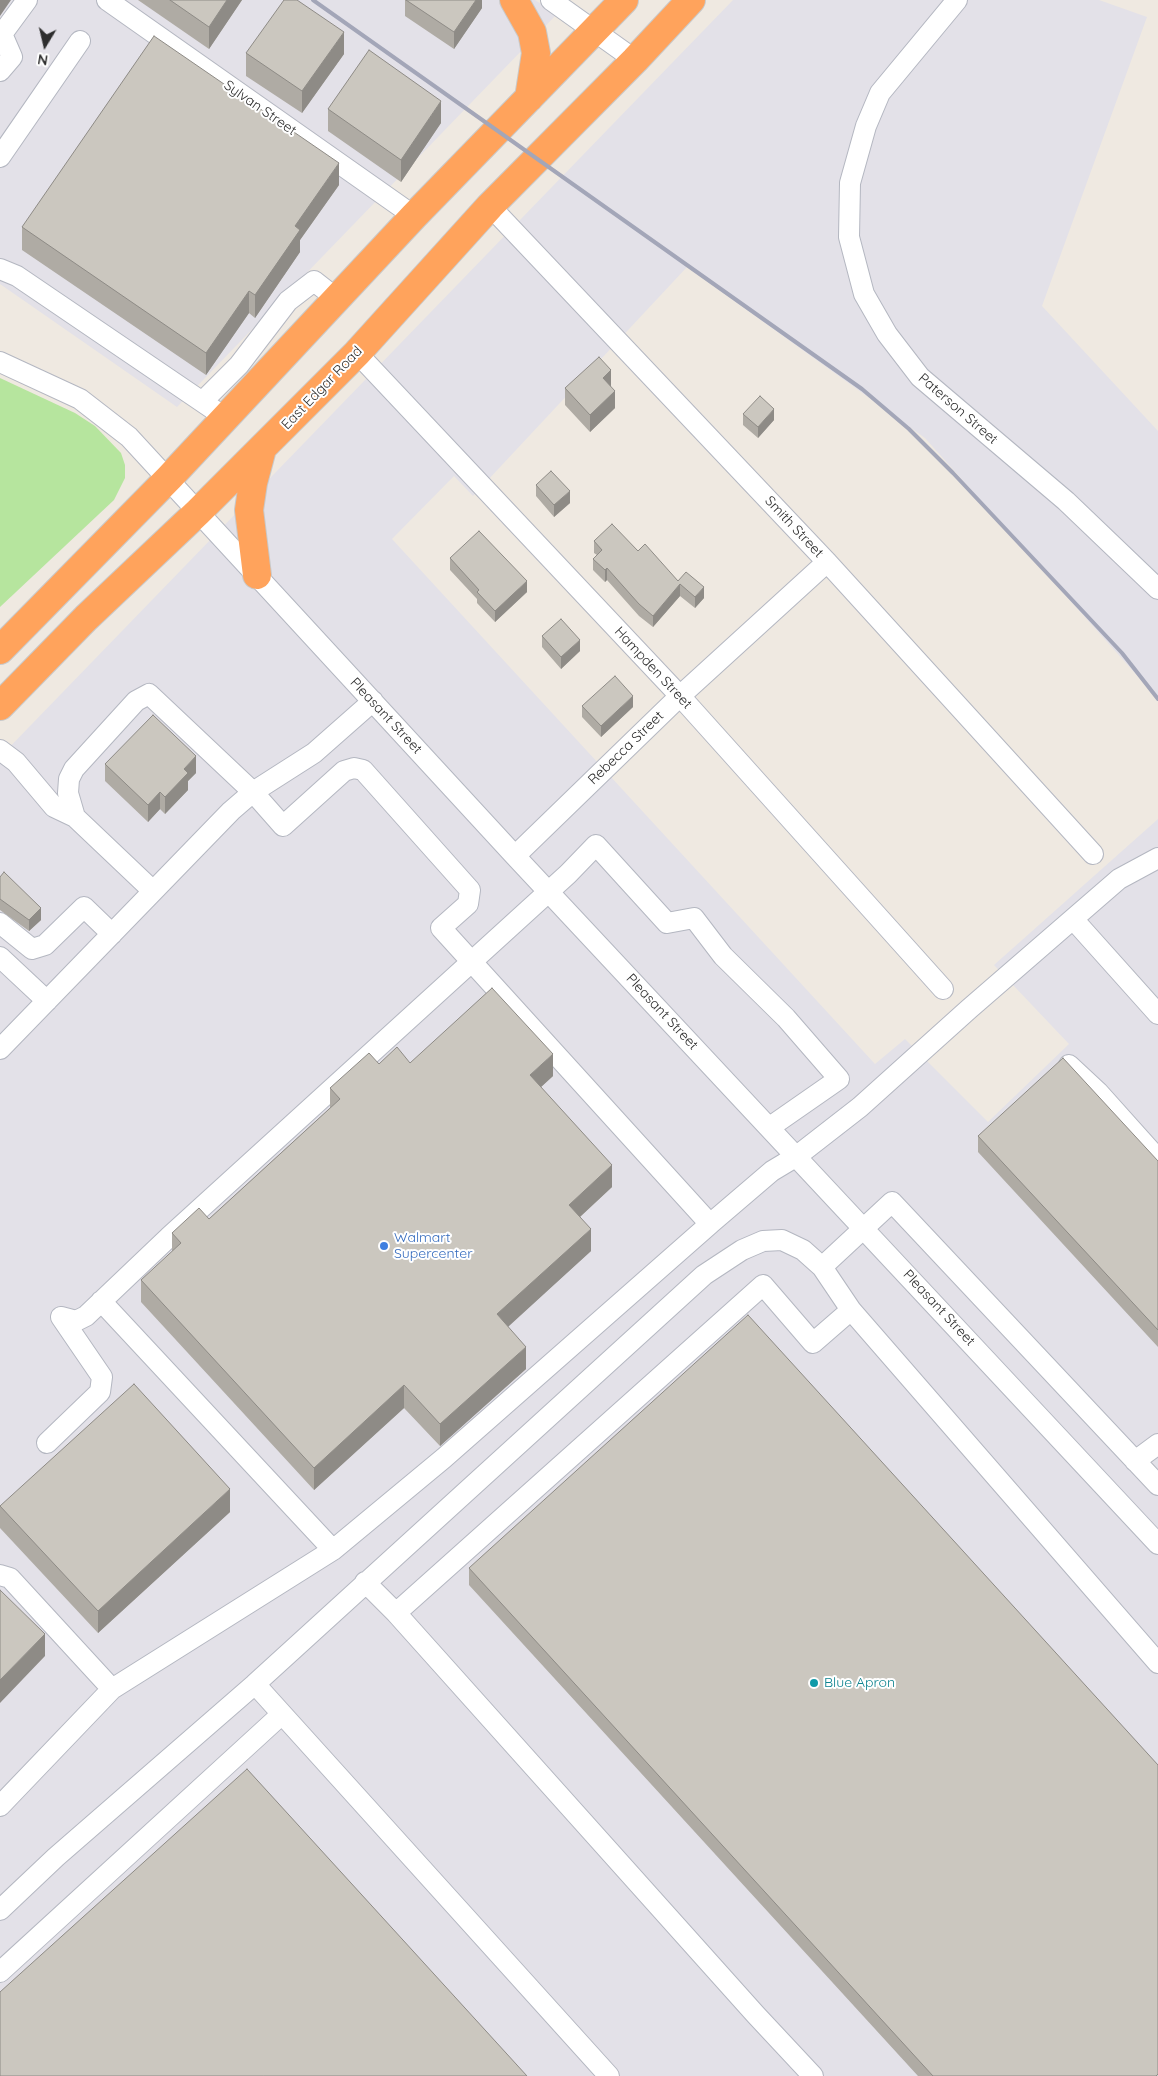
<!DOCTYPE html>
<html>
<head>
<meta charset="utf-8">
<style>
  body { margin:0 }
  #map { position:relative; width:1158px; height:2076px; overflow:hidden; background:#efe9e1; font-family:Quicksand,sans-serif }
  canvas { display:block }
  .north { position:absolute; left:20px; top:20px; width:50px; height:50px; -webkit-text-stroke:4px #fff; paint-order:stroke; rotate:189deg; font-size:14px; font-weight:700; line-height:20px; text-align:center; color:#2e2e2e }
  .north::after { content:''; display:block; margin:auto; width:18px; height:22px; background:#2e2e2e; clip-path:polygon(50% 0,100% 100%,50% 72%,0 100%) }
</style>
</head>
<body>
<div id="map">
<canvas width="1158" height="2076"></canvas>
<div class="north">N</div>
</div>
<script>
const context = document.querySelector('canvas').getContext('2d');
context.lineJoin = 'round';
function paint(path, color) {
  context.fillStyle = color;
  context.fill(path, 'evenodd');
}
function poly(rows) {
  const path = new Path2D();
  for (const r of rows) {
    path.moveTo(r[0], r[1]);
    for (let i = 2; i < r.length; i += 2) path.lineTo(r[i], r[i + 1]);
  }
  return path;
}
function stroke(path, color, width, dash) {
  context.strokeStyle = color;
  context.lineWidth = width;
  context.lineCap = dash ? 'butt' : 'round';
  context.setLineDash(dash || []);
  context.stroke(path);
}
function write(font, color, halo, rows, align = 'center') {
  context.font = font + ' Quicksand,sans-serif';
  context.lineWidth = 4;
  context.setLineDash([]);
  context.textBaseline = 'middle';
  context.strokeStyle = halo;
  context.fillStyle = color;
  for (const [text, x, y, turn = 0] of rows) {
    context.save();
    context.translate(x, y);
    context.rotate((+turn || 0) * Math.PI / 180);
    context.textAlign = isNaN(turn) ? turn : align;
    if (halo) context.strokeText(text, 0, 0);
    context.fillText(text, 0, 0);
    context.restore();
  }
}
const industrial = poly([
  [0,0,535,0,557,14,177,407,0,284],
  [733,0,1099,0,1147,17,1042,306,1158,431,1158,699,925,438,687,267,473,496,454,476,392,539,875,1064,905,1039,988,1122,1069,1044,994,965,1158,819,1158,2076,0,2076,0,757]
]);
const green = poly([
  [0,378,75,413,95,426,121,453,125,465,125,478,114,500,0,607]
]);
const minor = poly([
  [107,0,414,216],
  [551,0,635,60],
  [957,0,880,93,866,126,850,183,849,237,864,294,887,334,920,377,1066,501,1158,589],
  [0,71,12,57,2,34,27,0],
  [0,157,80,41],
  [490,206,827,562,1093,854],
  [0,269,17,276,226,418],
  [357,353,680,696,943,989],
  [0,362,80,399,129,437,515,856,1158,1544],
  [203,401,239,365,288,301,314,281,337,299],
  [0,750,16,762,54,807,75,817,153,891],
  [75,817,68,793,69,779,74,769,136,701,149,694,253,792,283,826,344,771,354,768,363,770,470,890,468,904,441,928,710,1224,772,1171,797,1156,860,1107,969,1009,1119,879,1158,858],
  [515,856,680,696,827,562],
  [1073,919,1158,1014],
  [0,923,32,949,45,945,84,907,112,934],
  [0,957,47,1001],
  [0,1049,231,811,253,792,314,753,373,701],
  [1069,1065,1098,1092,1158,1159],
  [101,1301,333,1550],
  [851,1310,822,1267,892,1202,1158,1485],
  [61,1317,76,1321,86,1316,169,1237,568,874,596,845,667,923,694,918,723,956,786,1018,839,1079,770,1127],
  [47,1443,100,1392,102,1377,61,1317],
  [1135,1461,1158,1444],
  [0,1575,10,1578,112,1689],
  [365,1582,396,1613],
  [255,1684,704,1275,742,1250,763,1241,782,1240,803,1250,822,1267],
  [0,1806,112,1689,333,1550,444,1458,710,1224],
  [0,1910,56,1857,255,1684,609,2076],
  [0,1972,282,1714],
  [813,2076,756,2015,396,1613,763,1285,813,1343,851,1310,1158,1663]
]);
const highway = poly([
  [514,0,532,32,536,53,529,98],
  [257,575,249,510,253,483,262,449],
  [0,650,169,478,414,216,624,0],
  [0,706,86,618,198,512,357,353,490,206,635,60,691,0]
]);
const rail = poly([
  [313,0,862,389,909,429,953,473,1122,653,1158,699]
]);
const wall = poly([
  [138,0,242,0,209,49],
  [405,0,482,0,482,8,454,49,405,16],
  [246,53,344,54,302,113,246,76],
  [328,109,441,123,401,182,328,131],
  [339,185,300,240,300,252,255,318,249,313,206,375,22,250,22,227],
  [611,387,615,408,590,432,565,405,565,388],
  [743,414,774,420,758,438,743,425],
  [536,485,570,503,554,517,536,496],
  [594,541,638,551,678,581,704,598,695,608,680,596,653,627,639,616,607,580,605,582,593,570,593,559,597,555,594,553],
  [450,558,527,592,495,622,477,603,477,599,450,570],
  [542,636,580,651,561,669,542,647],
  [582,706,633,707,601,737,582,717],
  [105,764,196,773,188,781,188,790,165,814,160,809,148,822,105,781],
  [0,877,41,920,29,931,0,910],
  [410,1063,553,1076,541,1087,612,1187,580,1217,591,1251,508,1326,526,1369,440,1446,404,1408,314,1490,141,1302,141,1280,172,1252,172,1233,209,1219,330,1108,330,1088,379,1064],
  [978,1136,1158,1161,1158,1347,978,1152],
  [0,1506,230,1512,98,1633,0,1528],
  [469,1568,1158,2076,918,2076,469,1585]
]);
const shadedWall = poly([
  [0,0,11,0,0,16],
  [227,0,242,0,209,49,209,27],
  [476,0,482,0,482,8,454,49,454,32],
  [344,32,344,54,302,113,302,91],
  [441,101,441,123,401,182,401,160],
  [339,163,339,185,300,240,300,252,255,318,255,295,295,226],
  [249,291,249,313,206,375,206,353],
  [611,370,611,387,603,395,603,378],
  [615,391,615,408,590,432,590,415],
  [774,409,774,420,758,438,758,427],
  [570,491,570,503,554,517,554,505],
  [607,568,607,580,605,582,605,570],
  [527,581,527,592,495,622,495,611],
  [680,584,680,596,653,627,653,616],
  [704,587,704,598,695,608,695,597],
  [580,640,580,651,561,669,561,657],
  [633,696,633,707,601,737,601,726],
  [196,756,196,773,188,781,188,790,165,814,165,797,184,769],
  [160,792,160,809,148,822,148,805],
  [41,908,41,920,29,931,29,920],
  [553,1054,553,1076,530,1097,530,1075],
  [612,1165,612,1187,569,1227,569,1205],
  [591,1229,591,1251,497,1337,497,1314],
  [526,1347,526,1369,440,1446,440,1424],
  [404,1385,404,1408,314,1490,314,1468],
  [230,1489,230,1512,98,1633,98,1611],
  [45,1634,45,1656,0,1703,0,1680]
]);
const building = poly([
  [170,0,227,0,209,27,170,0],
  [284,0,297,0,344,32,302,91,246,53,284,0],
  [406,0,476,0,454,32,406,0],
  [154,36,339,163,295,226,300,230,255,295,249,291,206,353,22,227,154,36],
  [369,50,441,101,401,160,328,109,369,50],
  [599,357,611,370,603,378,615,391,590,415,565,388,599,357],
  [760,396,774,409,758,427,743,414,760,396],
  [551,471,570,491,554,505,536,485,551,471],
  [612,524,638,551,645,544,678,581,686,572,704,587,695,597,680,584,653,616,639,604,607,568,605,570,593,559,602,550,594,541,612,524],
  [479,531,527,581,495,611,477,592,479,590,450,558,479,531],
  [561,619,580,640,561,657,542,636,561,619],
  [615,676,633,696,601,726,582,706,615,676],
  [153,715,196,756,184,769,188,773,165,797,160,792,148,805,105,764,153,715],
  [4,872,41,908,29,920,0,899,0,877,4,872],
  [492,988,553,1054,530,1075,612,1165,569,1205,591,1229,497,1314,526,1347,440,1424,404,1385,314,1468,141,1280,181,1243,172,1233,199,1208,209,1219,340,1099,330,1088,369,1053,379,1064,397,1047,410,1063,492,988],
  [1063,1058,1158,1161,1158,1330,978,1136,1063,1058],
  [748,1315,1158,1765,1158,2074,1156,2076,933,2076,469,1568,748,1315],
  [134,1384,230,1489,98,1611,0,1506,134,1384],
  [0,1590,45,1634,0,1680,0,1590],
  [247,1769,527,2076,0,2076,0,1992,247,1769]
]);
const markers = [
  [384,1246,5,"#3f7fe0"],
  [814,1683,5,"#0f9aa8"]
];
const streetNames = [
  ["Sylvan Street",260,108,35],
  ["East Edgar Road",322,388,-46],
  ["Paterson Street",958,409,41],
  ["Smith Street",794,527,47],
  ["Hampden Street",653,668,47],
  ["Pleasant Street",386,716,47],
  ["Rebecca Street",626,748,-44],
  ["Pleasant Street",662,1012,47],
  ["Pleasant Street",939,1308,47]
];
const shopNames = [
  ["Walmart",394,1238],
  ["Supercenter",394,1254]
];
const cultureNames = [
  ["Blue Apron",824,1683]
];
paint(industrial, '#e3e1e8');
paint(green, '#b6e59e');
stroke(minor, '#b4b7c1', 22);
stroke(highway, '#c9c9c9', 30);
stroke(minor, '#fff', 20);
stroke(highway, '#ffa35c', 28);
stroke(rail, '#a3a6b8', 4);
paint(wall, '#afaba4');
paint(shadedWall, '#8e8b86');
paint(building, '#cbc7bf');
stroke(building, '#8e8b86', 1);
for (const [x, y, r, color] of markers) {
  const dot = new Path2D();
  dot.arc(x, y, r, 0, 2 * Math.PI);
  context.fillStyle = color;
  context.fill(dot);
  stroke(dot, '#fff', 2);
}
write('14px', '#2e2e2e', '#fff', streetNames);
write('14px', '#366cbe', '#fff', shopNames, 'left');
write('14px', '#0d838f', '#fff', cultureNames, 'left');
</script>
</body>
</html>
